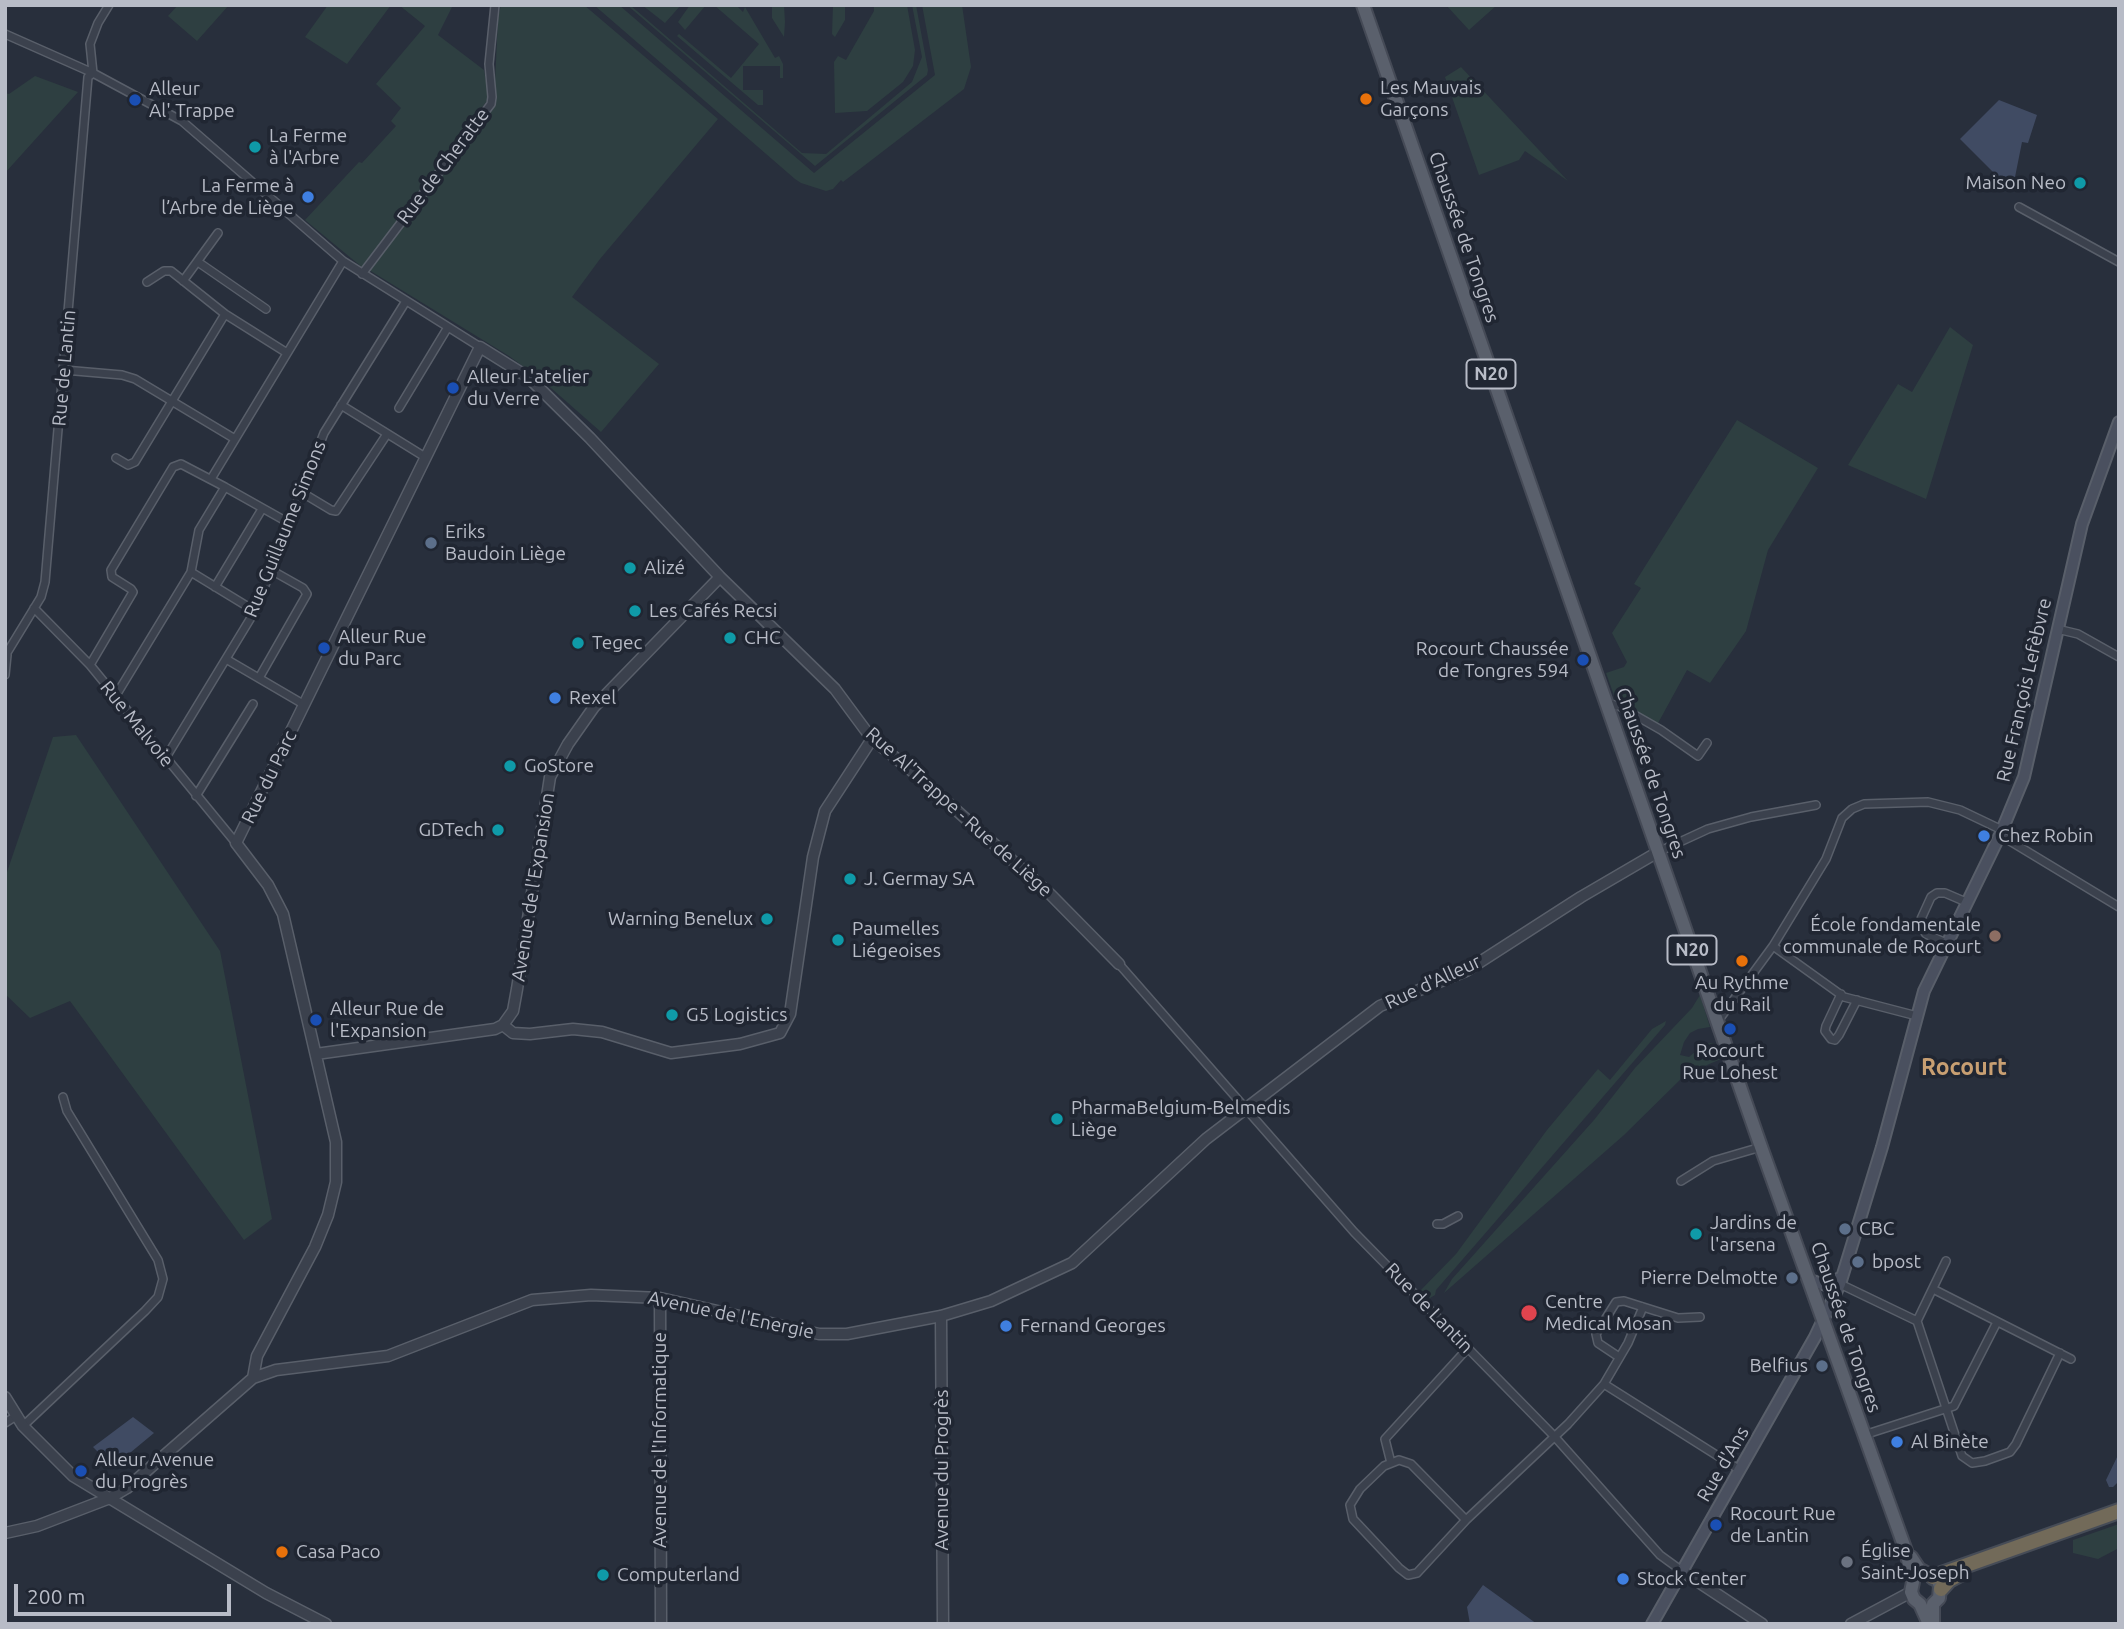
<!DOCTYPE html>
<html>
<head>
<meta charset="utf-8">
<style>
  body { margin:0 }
  #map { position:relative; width:2124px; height:1629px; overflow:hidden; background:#282f3c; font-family:Ubuntu,sans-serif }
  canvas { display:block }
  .frame { position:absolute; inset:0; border:7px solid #b8bcc7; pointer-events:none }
  .scale { position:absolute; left:14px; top:1584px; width:217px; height:32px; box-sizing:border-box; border:4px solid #b8bcc7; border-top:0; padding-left:9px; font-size:21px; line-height:24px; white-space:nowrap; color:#b8bcc7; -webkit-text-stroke:5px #202632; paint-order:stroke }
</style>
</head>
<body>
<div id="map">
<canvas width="2124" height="1629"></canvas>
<div class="frame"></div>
<div class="scale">200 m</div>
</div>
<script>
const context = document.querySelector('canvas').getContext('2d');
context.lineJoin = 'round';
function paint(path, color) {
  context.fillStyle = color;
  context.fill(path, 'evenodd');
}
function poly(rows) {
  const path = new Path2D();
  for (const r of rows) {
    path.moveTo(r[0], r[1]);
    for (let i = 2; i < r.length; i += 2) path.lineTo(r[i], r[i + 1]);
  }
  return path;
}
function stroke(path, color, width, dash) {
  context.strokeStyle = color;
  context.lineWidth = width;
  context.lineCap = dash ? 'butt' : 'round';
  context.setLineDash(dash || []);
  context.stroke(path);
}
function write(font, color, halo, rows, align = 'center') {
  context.font = font + ' Ubuntu,sans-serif';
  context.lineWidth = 7;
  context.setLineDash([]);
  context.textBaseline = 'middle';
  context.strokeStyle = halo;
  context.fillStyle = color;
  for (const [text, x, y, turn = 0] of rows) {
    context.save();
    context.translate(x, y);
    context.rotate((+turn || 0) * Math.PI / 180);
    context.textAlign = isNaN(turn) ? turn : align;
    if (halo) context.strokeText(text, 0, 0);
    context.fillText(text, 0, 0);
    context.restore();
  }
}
const green = poly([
  [178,5,229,5,197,41,168,16],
  [328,5,391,5,347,64,305,37],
  [399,5,453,5,438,35,484,70,489,98,363,268,305,220,359,162,362,163,396,126,391,121,401,108,376,84,425,26],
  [501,5,584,5,718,119,600,259,572,297,659,364,601,432,543,381,509,356,369,270,494,104,498,18],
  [594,5,619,5,814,173,935,75,922,5,962,5,971,67,964,89,843,182,841,180,833,189,826,191,801,183,795,179],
  [627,5,630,5,802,153,826,154,912,82,922,57,912,5,916,5,928,70,927,75,815,166],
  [642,5,681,5,665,23],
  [690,5,706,5,685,30,678,22],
  [714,5,736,5,743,12,745,7,775,58,779,56,783,64,783,78,780,78,780,66,743,66,743,90,763,90,763,105,758,105,677,36,679,34,731,78,759,44],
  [772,5,784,5,785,22,784,37,772,18],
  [833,5,845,5,845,20,835,37,832,34],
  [874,5,907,5,915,50,913,66,903,82,867,111,835,113,834,62,838,56,846,60,874,11],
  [1446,5,1497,5,1469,30],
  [1461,67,1568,181,1525,151,1519,160,1479,175,1445,77],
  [35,76,78,92,5,173,5,93,9,94],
  [1950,327,1973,345,1926,499,1848,465,1898,384,1912,392],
  [1737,420,1818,468,1768,550,1746,631,1710,683,1687,670,1657,725,1616,701,1606,673,1624,667,1627,662,1612,633,1641,588,1634,584],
  [76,735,220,951,272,1219,244,1240,70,1001,30,1018,5,994,5,878,53,737],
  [1700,995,1710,1027,1698,1029,1690,1033,1684,1042,1680,1055,1689,1057,1704,1044,1712,1043,1716,1044,1721,1059,1686,1074,1624,1135,1444,1293,1452,1279,1594,1120,1635,1068,1692,1008],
  [1666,1021,1665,1025,1489,1229,1436,1290,1435,1295,1430,1298,1420,1291,1456,1254,1547,1130,1598,1069,1610,1080,1652,1029],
  [2119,1524,2119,1548,2098,1559,2073,1553,2073,1540]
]);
const water = poly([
  [1999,100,2037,115,2028,143,2022,142,2014,182,2003,182,1960,139],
  [133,1417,154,1433,113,1467,93,1447],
  [2119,1453,2119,1481,2113,1487,2109,1487,2106,1480],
  [1483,1585,1537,1624,1470,1624,1467,1607]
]);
const minor = poly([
  [5,34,93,73,182,121,343,261,480,347],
  [93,73,90,44,98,23,109,5],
  [2019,207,2119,262],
  [198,262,266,309],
  [362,274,491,104,492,97,489,64,495,5],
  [183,281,218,233],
  [147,282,164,271,171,271,225,314,287,353],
  [64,370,122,375,135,379,235,439],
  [341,405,425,457],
  [399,408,448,327],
  [116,458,128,465,135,462,225,314],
  [211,479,343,261],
  [225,487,289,523],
  [301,492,331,510,336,511,387,434],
  [191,572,255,611],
  [215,587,262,509],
  [34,608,90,665,236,843],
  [2057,629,2078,634,2119,657],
  [5,656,41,597,45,582,88,77,93,73],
  [226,659,303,704],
  [90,665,133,592,131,589,112,577,111,570,173,467,181,464,225,487,199,530,191,572,115,697],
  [5,675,7,655],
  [259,678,307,594,303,588,271,570],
  [1606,703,1619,706,1661,730,1698,756,1707,743],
  [165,759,255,611,324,433,406,301],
  [196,796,253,704],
  [2000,835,2119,907],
  [1658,852,1708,829,1751,817,1816,805],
  [1946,943,1926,934,1921,927,1921,919,1931,897,1937,893,1945,893,1966,902],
  [1773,946,1844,997,1917,1016],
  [1119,964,1354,1232,1554,1436,1660,1555,1682,1571],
  [1841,994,1826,1026,1825,1031,1831,1039,1835,1040,1839,1035,1857,1000],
  [1718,1021,1773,946,1826,859,1842,818,1852,809,1864,804,1928,802,1960,810,2002,830],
  [1681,1181,1713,1161,1761,1147],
  [1437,1224,1443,1224,1458,1216],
  [1946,1261,1917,1321,1962,1456,1972,1463,1985,1461,2010,1452,2016,1444,2060,1353],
  [1840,1284,1917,1321],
  [1933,1289,2071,1359],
  [1619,1357,1598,1343,1596,1334,1616,1302,1624,1301,1678,1318,1700,1317],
  [1604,1384,1740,1470],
  [5,1423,16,1416],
  [23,1426,145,1311,158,1297,163,1279,158,1260,67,1111,63,1097],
  [1864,1435,1954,1406,1997,1322],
  [1391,1463,1385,1439,1468,1348],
  [1466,1520,1411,1464,1399,1460,1384,1466,1360,1489,1350,1505,1353,1519,1399,1568,1408,1575,1417,1573,1466,1520,1568,1424,1604,1384,1628,1343,1643,1307]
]);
const tertiary = poly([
  [503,1025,513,1033,530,1034,573,1029,602,1032,671,1053,740,1044,780,1033,790,1014,813,857,825,811,872,739],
  [316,1054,495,1029,503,1025,513,1011,517,989,550,777,568,744,594,707,720,577],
  [660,1298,661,1624],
  [941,1316,943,1624],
  [253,1378,257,1356,315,1247,328,1215,336,1182,336,1142,283,914,268,885,236,843,480,347,528,377,590,438,720,577,835,689,872,739,917,775,1051,895,1119,964],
  [5,1397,23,1426,73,1476,266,1593,326,1624],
  [5,1533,37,1526,110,1498,127,1488,253,1378,276,1370,388,1356,532,1300,591,1295,660,1298,819,1334,847,1334,941,1316,991,1301,1072,1263,1206,1139,1380,1006,1466,971,1581,897,1658,852],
  [1682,1571,1762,1624],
  [1851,1624,1911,1592]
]);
const secondary = poly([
  [1809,1280,1826,1285,1842,1277],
  [1652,1624,1815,1337,1840,1284,1882,1147,1924,991,2000,835,2024,777,2082,524,2119,422]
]);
const primary = poly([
  [1363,5,1761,1147,1906,1551,1913,1582,1911,1592,1914,1599,1920,1604,1929,1624],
  [1911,1557,1919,1569,1937,1579,1940,1586,1939,1598,1933,1604,1933,1624]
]);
const motorway = poly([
  [1933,1577,2119,1511],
  [1941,1589,1949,1580,1962,1573]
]);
const markers = [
  [1366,99,7,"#e8710a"],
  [135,100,7,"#1a4fb4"],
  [255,147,7,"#0f9aa8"],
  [2080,183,7,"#0f9aa8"],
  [308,197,7,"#3f7fe0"],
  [453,388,7,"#1a4fb4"],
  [431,543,7,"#5c6f8a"],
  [630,568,7,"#0f9aa8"],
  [635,611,7,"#0f9aa8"],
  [730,638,7,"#0f9aa8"],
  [578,643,7,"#0f9aa8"],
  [324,648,7,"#1a4fb4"],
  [1583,660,7,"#1a4fb4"],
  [555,698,7,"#3f7fe0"],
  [510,766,7,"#0f9aa8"],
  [498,830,7,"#0f9aa8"],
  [1984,836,7,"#3f7fe0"],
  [850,879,7,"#0f9aa8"],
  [767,919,7,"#0f9aa8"],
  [1995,936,7,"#8d6e63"],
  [838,940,7,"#0f9aa8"],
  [1742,961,7,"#e8710a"],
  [672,1015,7,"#0f9aa8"],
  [316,1020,7,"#1a4fb4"],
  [1730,1029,7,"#1a4fb4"],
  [1057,1119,7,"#0f9aa8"],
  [1845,1229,7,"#5c6f8a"],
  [1696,1234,7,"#0f9aa8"],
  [1858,1262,7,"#5c6f8a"],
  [1792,1278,7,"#5c6f8a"],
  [1529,1313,9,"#e0444e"],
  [1006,1326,7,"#3f7fe0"],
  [1822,1366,7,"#5c6f8a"],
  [1897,1442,7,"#3f7fe0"],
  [81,1471,7,"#1a4fb4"],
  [1716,1525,7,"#1a4fb4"],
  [282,1552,7,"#e8710a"],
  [1847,1562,7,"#6b7280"],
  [603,1575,7,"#0f9aa8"],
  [1623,1579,7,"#3f7fe0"]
];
const shields = [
  [1491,374,49],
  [1692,950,49]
];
const shieldNames = [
  ["N20",1491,374],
  ["N20",1692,950]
];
const poiNames = [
  ["Les Mauvais",1380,88],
  ["Garçons",1380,110],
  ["Alleur",149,89],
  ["Al' Trappe",149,111],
  ["La Ferme",269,136],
  ["à l'Arbre",269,158],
  ["Maison Neo",2066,183,"right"],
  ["La Ferme à",294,186,"right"],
  ["l’Arbre de Liège",294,208,"right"],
  ["Alleur L'atelier",467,377],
  ["du Verre",467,399],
  ["Eriks",445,532],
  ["Baudoin Liège",445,554],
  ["Alizé",644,568],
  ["Les Cafés Recsi",649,611],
  ["Alleur Rue",338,637],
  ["du Parc",338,659],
  ["CHC",744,638],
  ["Tegec",592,643],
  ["Rocourt Chaussée",1569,649,"right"],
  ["de Tongres 594",1569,671,"right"],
  ["Rexel",569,698],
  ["GoStore",524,766],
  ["GDTech",484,830,"right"],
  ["Chez Robin",1998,836],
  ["J. Germay SA",864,879],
  ["Warning Benelux",753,919,"right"],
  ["École fondamentale",1981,925,"right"],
  ["communale de Rocourt",1981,947,"right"],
  ["Paumelles",852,929],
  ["Liégeoises",852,951],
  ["Au Rythme",1742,983,"center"],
  ["du Rail",1742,1005,"center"],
  ["Alleur Rue de",330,1009],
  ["l'Expansion",330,1031],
  ["G5 Logistics",686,1015],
  ["Rocourt",1730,1051,"center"],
  ["Rue Lohest",1730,1073,"center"],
  ["PharmaBelgium-Belmedis",1071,1108],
  ["Liège",1071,1130],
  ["Jardins de",1710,1223],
  ["l'arsena",1710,1245],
  ["CBC",1859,1229],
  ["bpost",1872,1262],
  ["Pierre Delmotte",1778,1278,"right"],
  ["Centre",1545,1302],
  ["Medical Mosan",1545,1324],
  ["Fernand Georges",1020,1326],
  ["Belfius",1808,1366,"right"],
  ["Al Binète",1911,1442],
  ["Alleur Avenue",95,1460],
  ["du Progrès",95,1482],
  ["Rocourt Rue",1730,1514],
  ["de Lantin",1730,1536],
  ["Église",1861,1551],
  ["Saint-Joseph",1861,1573],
  ["Casa Paco",296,1552],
  ["Computerland",617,1575],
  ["Stock Center",1637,1579]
];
const streetNames = [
  ["Rue de Cheratte",443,166,-53],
  ["Chaussée de Tongres",1464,237,71],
  ["Rue de Lantin",64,368,-85],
  ["Rue Guillaume Simons",285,529,-68],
  ["Rue François Lefèbvre",2024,690,-77],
  ["Rue Malvoie",137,724,51],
  ["Chaussée de Tongres",1651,773,71],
  ["Rue du Parc",269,777,-64],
  ["Rue Al'Trappe - Rue de Liège",959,812,42],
  ["Avenue de l'Expansion",533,887,-81],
  ["Rue d'Alleur",1433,982,-25],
  ["Rue de Lantin",1429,1308,46],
  ["Avenue de l'Energie",731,1315,12],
  ["Chaussée de Tongres",1846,1327,71],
  ["Avenue de l'Informatique",660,1440,-90],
  ["Rue d'Ans",1723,1464,-60],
  ["Avenue du Progrès",942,1470,-90]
];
const quarterNames = [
  ["Rocourt",1964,1067]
];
paint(green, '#2e3f41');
paint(water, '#404b63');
stroke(minor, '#595f6a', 10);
stroke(tertiary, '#595f6a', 13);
stroke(secondary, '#595f6a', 14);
stroke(primary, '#454a56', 16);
stroke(motorway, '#464c57', 18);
stroke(minor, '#3b414d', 7);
stroke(tertiary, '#3b414d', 10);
stroke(secondary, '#4a505f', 10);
stroke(primary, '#5a606c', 12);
stroke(motorway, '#726a59', 14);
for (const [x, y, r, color] of markers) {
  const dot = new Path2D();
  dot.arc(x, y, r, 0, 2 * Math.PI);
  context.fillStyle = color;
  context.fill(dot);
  stroke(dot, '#202632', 2.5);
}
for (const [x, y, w] of shields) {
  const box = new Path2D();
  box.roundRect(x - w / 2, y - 14.5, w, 29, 5);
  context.fillStyle = '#202632';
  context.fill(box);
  stroke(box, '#b8bcc7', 2);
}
write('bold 18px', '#b8bcc7', null, shieldNames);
write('19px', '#b8bcc7', '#202632', poiNames, 'left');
write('19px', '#b8bcc7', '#202632', streetNames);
write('bold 23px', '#c89f72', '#202632', quarterNames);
</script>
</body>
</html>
